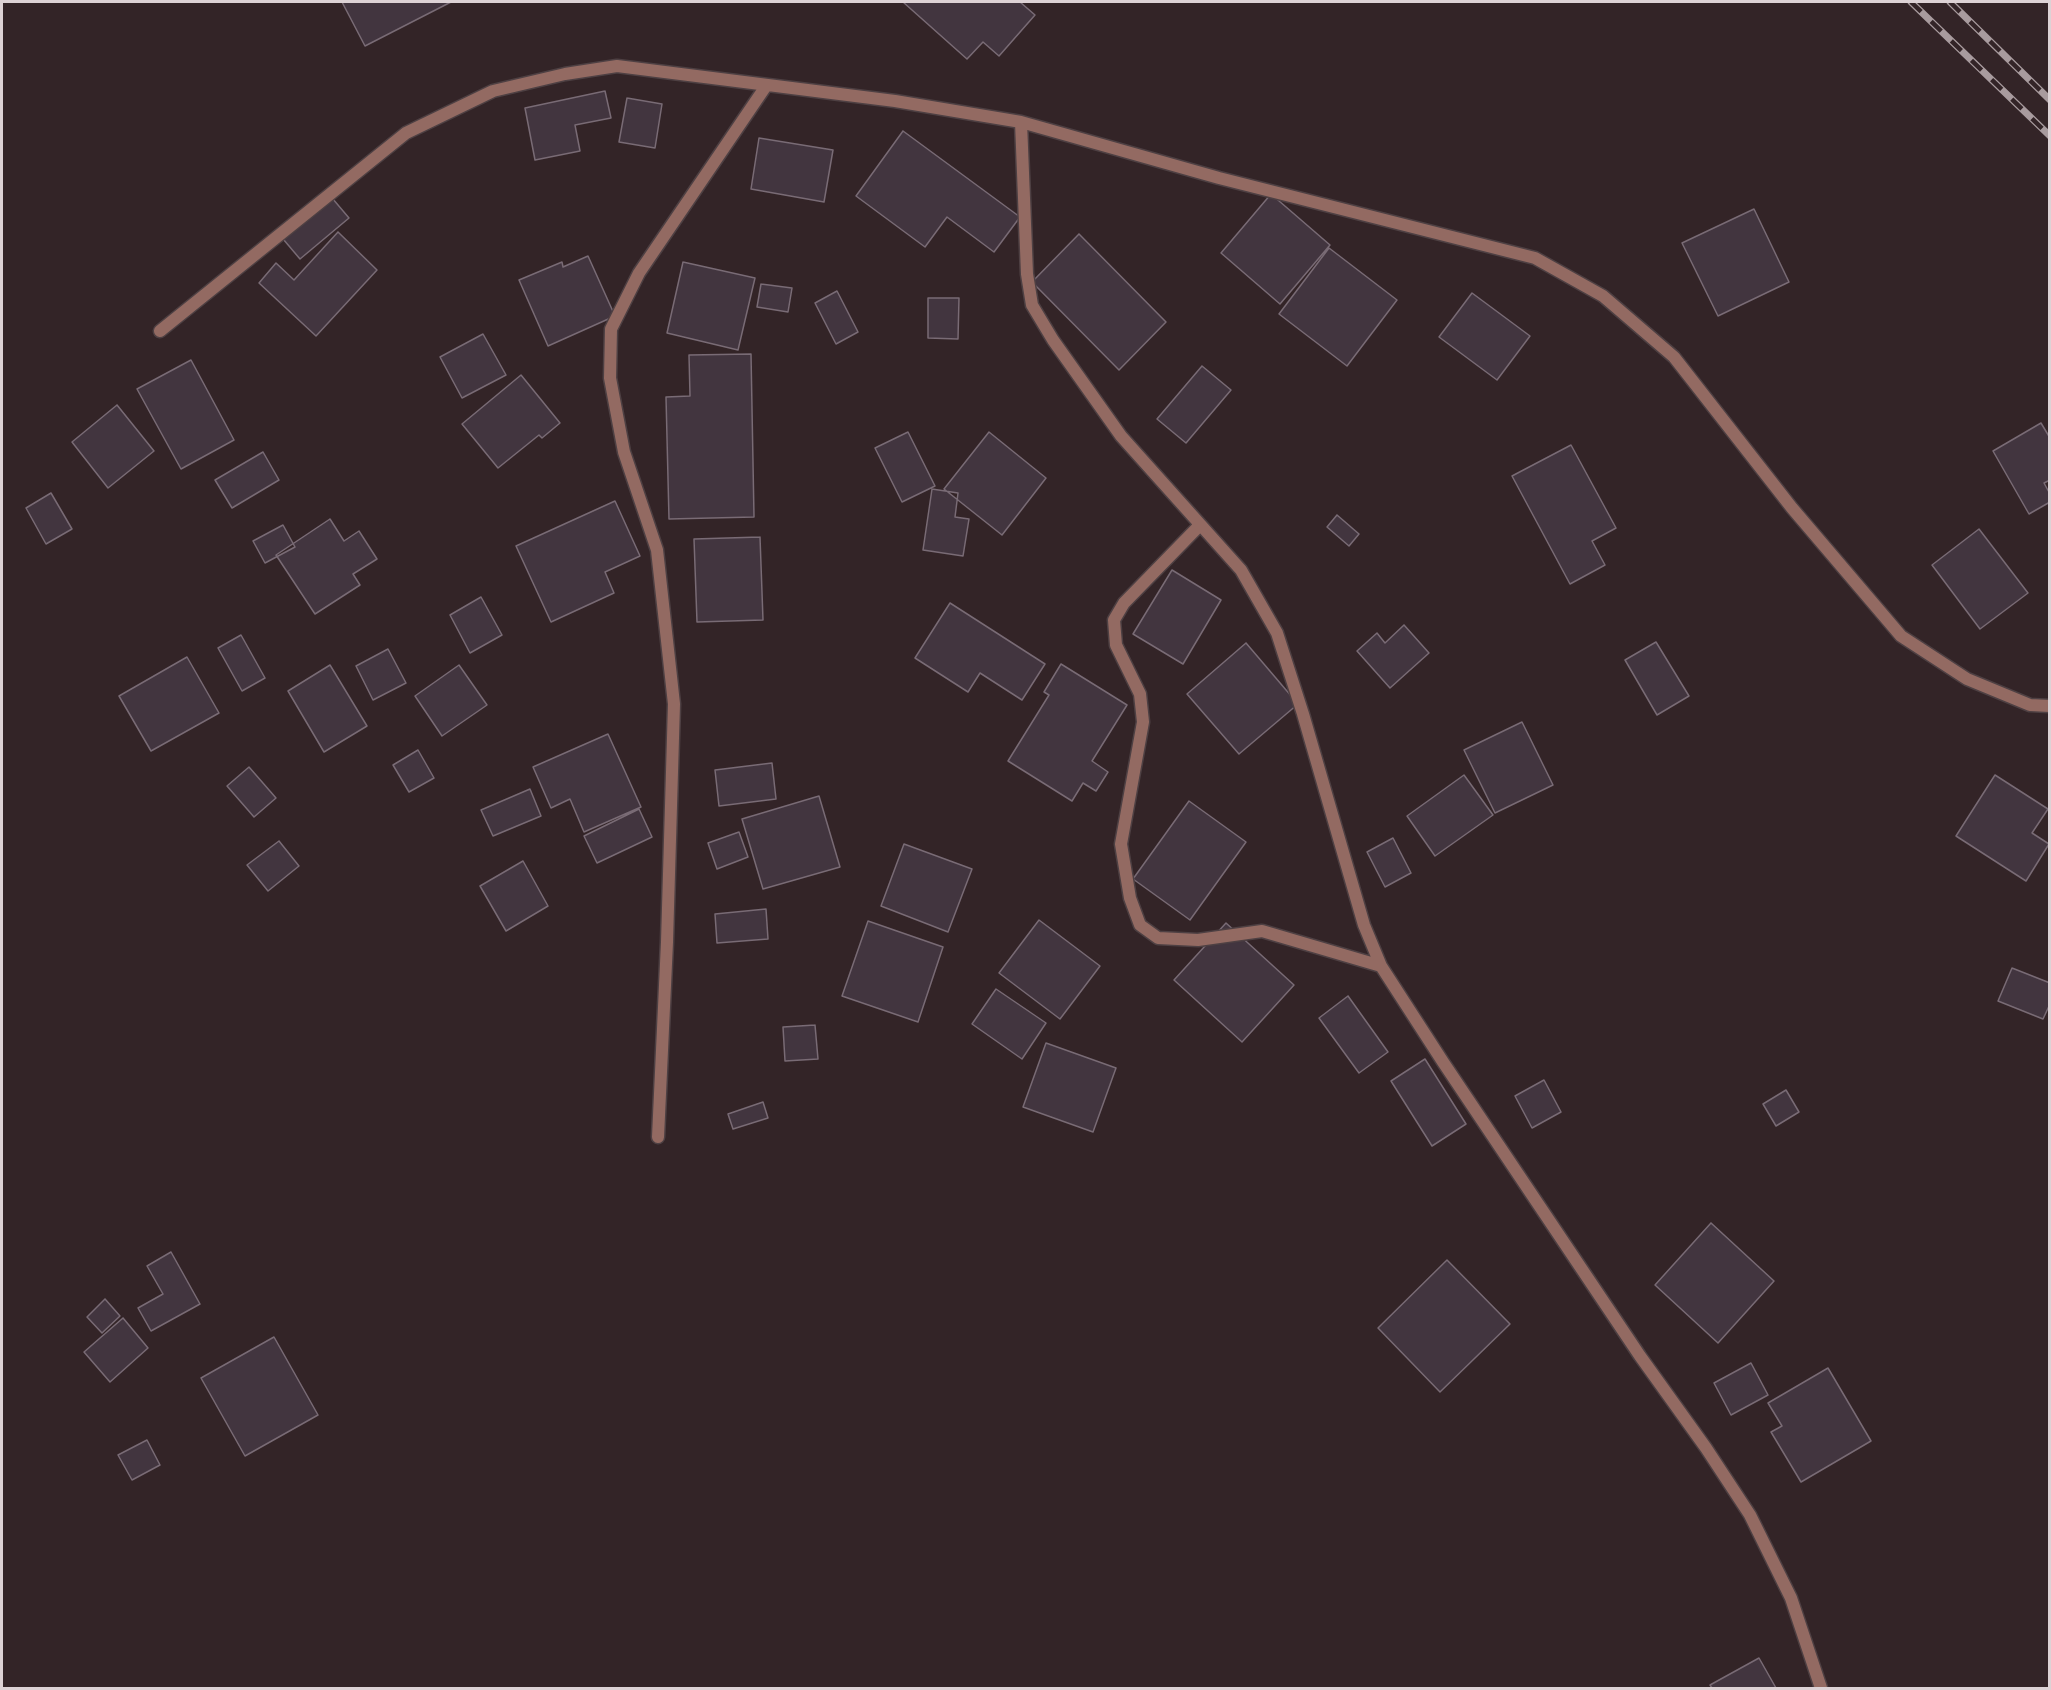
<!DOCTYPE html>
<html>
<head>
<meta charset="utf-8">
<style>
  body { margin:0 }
  #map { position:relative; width:2051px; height:1690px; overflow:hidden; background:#332427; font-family:"Fira Sans Condensed",sans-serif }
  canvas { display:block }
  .frame { position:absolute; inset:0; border:3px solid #ddd2d5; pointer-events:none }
</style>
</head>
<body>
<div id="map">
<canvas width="2051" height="1690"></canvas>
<div class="frame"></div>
</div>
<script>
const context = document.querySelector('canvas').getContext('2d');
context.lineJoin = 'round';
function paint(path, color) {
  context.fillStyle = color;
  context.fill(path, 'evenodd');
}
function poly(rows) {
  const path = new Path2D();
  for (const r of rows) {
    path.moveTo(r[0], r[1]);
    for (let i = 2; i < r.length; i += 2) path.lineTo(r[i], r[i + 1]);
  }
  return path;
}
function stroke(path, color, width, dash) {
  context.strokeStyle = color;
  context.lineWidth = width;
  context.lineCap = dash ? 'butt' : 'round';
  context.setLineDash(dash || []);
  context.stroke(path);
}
const building = poly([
  [342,2,451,2,365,46,342,2],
  [903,2,1020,2,1035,15,999,56,983,42,967,59,903,2],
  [605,91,611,118,575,125,580,151,535,160,525,108,605,91],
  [627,98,662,104,655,148,619,142,627,98],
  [903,131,1020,217,994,252,947,217,925,247,856,196,903,131],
  [759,138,833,150,824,202,751,189,759,138],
  [327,192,349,218,300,259,278,233,327,192],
  [1271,194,1330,245,1280,304,1221,253,1271,194],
  [1754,209,1789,282,1718,316,1682,243,1754,209],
  [338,232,377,270,316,336,259,283,276,263,294,280,338,232],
  [1079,234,1166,322,1119,370,1032,282,1079,234],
  [1329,248,1397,300,1347,366,1279,314,1329,248],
  [588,256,615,316,548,346,519,280,562,262,563,267,588,256],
  [683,262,755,278,738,350,667,333,683,262],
  [761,284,792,288,788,312,757,307,761,284],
  [837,291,858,332,836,344,815,303,837,291],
  [1472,293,1530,336,1497,380,1439,337,1472,293],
  [928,298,959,298,958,339,928,338,928,298],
  [483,334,506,375,462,398,440,357,483,334],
  [751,354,754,517,669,519,666,397,690,396,689,355,751,354],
  [191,360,234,440,181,469,137,389,191,360],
  [1202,366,1231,390,1186,443,1157,419,1202,366],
  [521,375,560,423,542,438,539,435,498,468,462,424,521,375],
  [117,405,154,451,108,488,72,442,117,405],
  [2041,423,2050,438,2050,480,2044,483,2050,494,2050,502,2029,514,1993,451,2041,423],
  [908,432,935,486,902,502,875,448,908,432],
  [989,432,1046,478,1002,535,944,489,989,432],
  [1571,445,1616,528,1592,541,1605,565,1570,584,1512,476,1571,445],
  [263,452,279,480,232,508,215,480,263,452],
  [932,489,958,493,955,517,969,519,963,556,923,550,932,489],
  [51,493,72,529,46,544,26,508,51,493],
  [615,501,640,556,605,572,614,593,551,622,516,546,615,501],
  [1337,515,1359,534,1349,546,1327,527,1337,515],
  [330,519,344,541,359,531,377,559,353,574,360,585,315,614,276,555,330,519],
  [283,525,295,547,265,563,253,541,283,525],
  [1979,529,2028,593,1980,629,1932,565,1979,529],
  [760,537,763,620,697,622,694,539,760,537],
  [1172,570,1221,600,1183,664,1133,634,1172,570],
  [481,597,502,635,470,653,450,615,481,597],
  [950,603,1045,664,1022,700,980,673,968,692,915,658,950,603],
  [1404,625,1429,653,1390,688,1357,651,1377,633,1385,643,1404,625],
  [241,635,265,678,242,691,218,648,241,635],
  [1656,642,1689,696,1657,715,1625,660,1656,642],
  [1246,643,1298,704,1239,754,1187,694,1246,643],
  [388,649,406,683,373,700,356,666,388,649],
  [187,657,219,713,151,751,119,696,187,657],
  [1061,664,1127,705,1092,761,1108,772,1096,791,1083,783,1072,801,1008,761,1049,695,1044,692,1061,664],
  [330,665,367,726,324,752,288,691,330,665],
  [459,665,487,705,442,736,415,696,459,665],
  [1522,722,1553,785,1495,813,1464,750,1522,722],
  [608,734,641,807,584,832,570,799,551,808,533,767,608,734],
  [418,750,434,778,409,792,393,765,418,750],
  [772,763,776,799,719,806,715,770,772,763],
  [249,767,276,798,254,817,227,786,249,767],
  [1464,775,1493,815,1435,856,1407,816,1464,775],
  [1995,775,2048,809,2032,833,2049,844,2026,881,1956,836,1995,775],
  [530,789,541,816,493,836,481,810,530,789],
  [819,796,840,867,763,889,742,819,819,796],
  [1189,801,1246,842,1190,920,1133,879,1189,801],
  [639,809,652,837,597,863,584,836,639,809],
  [739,832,748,857,717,869,708,843,739,832],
  [1393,838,1411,873,1385,887,1367,852,1393,838],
  [279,841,299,866,268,891,247,865,279,841],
  [904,844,972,869,948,932,881,906,904,844],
  [523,861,548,906,506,931,480,886,523,861],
  [766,909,768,939,717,943,715,914,766,909],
  [1039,920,1100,966,1060,1019,999,973,1039,920],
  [868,921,943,947,918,1022,842,996,868,921],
  [1226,923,1294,985,1242,1042,1174,980,1226,923],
  [2012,968,2050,983,2050,1004,2043,1019,1998,1001,2012,968],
  [996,989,1046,1023,1022,1059,972,1024,996,989],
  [1348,996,1388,1052,1359,1073,1319,1018,1348,996],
  [815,1025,818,1059,785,1061,783,1027,815,1025],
  [1046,1043,1116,1068,1093,1132,1023,1107,1046,1043],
  [1425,1059,1466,1124,1432,1146,1391,1081,1425,1059],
  [1544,1080,1561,1112,1532,1128,1515,1096,1544,1080],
  [1786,1090,1799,1112,1776,1126,1763,1104,1786,1090],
  [763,1102,768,1118,733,1129,728,1114,763,1102],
  [1711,1223,1774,1281,1718,1343,1655,1285,1711,1223],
  [171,1252,200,1304,151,1331,138,1308,163,1294,147,1266,171,1252],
  [1447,1260,1510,1324,1440,1392,1378,1328,1447,1260],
  [105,1299,120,1316,102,1333,87,1317,105,1299],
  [123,1318,148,1348,110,1382,84,1352,123,1318],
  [274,1337,318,1415,245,1456,201,1378,274,1337],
  [1751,1363,1768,1395,1731,1415,1714,1383,1751,1363],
  [1828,1368,1871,1441,1801,1482,1771,1432,1782,1426,1768,1403,1828,1368],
  [147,1440,160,1465,132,1480,118,1455,147,1440],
  [1759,1658,1776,1688,1712,1688,1710,1685,1759,1658]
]);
const street = poly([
  [1021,122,1027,274,1032,305,1053,340,1121,436,1241,570,1277,633,1303,714,1364,925,1381,966,1443,1062,1640,1356,1706,1448,1750,1515,1791,1598,1821,1688],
  [160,331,406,133,493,91,565,74,617,66,895,101,1021,122,1219,178,1535,258,1603,296,1674,357,1792,508,1901,636,1967,679,2030,705,2050,706],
  [1200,525,1124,603,1114,620,1116,645,1140,694,1143,722,1121,844,1130,898,1140,925,1158,938,1198,940,1262,931,1381,966],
  [658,1137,667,942,674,704,657,550,624,452,610,378,611,329,639,273,766,86]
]);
const rail = poly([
  [1911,2,2050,136],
  [1950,2,2050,100]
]);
paint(building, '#42353f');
stroke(building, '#796b75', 1.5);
stroke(street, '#4e4043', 15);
stroke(street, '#936a62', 12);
stroke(rail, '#a89b9e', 7);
stroke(rail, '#332427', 4.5, [14]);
</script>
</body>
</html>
